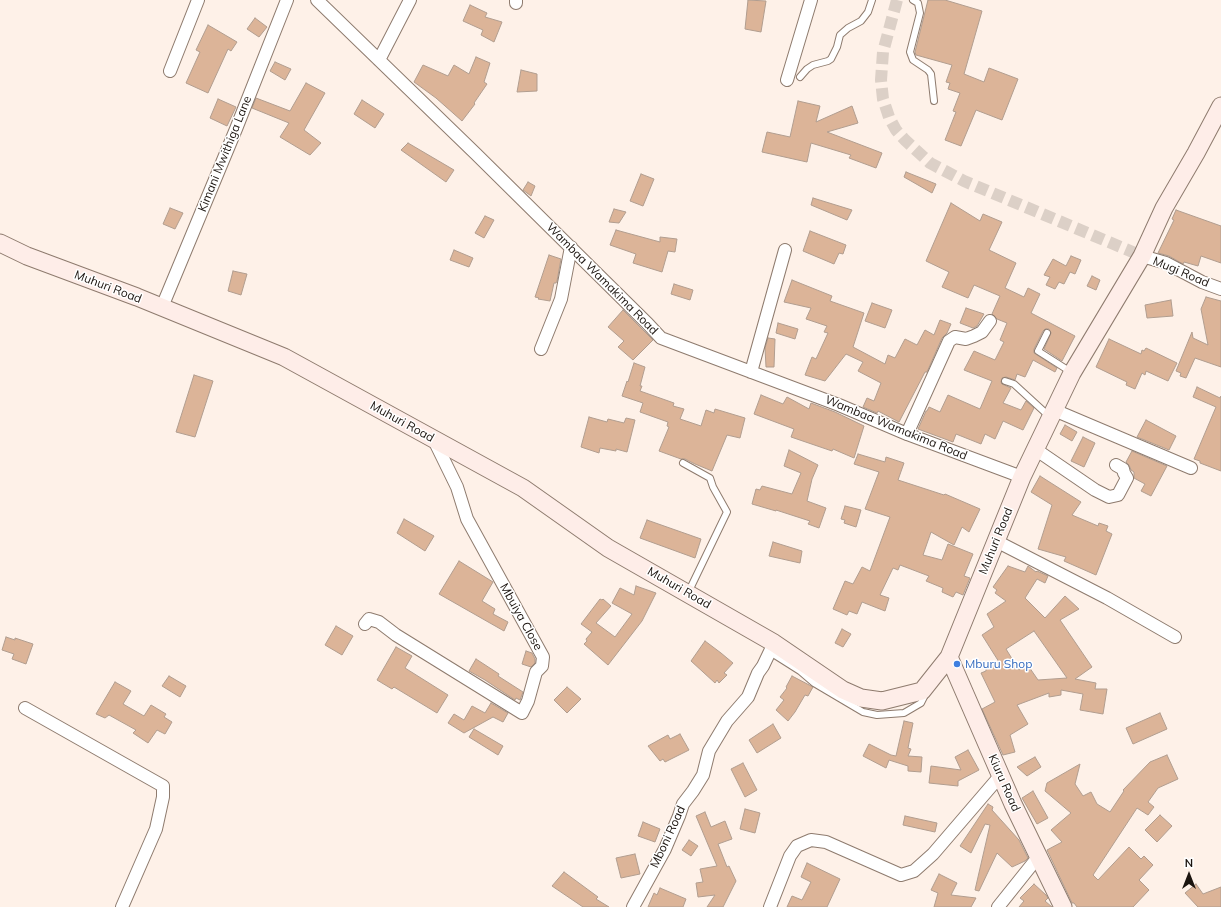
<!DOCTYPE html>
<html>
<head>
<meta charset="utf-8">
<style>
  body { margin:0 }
  #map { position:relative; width:1221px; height:907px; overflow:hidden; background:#fef1e8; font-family:Mulish,sans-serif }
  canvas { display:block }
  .north { position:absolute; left:1169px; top:855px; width:40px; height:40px; -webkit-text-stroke:3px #fff; paint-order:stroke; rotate:0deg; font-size:11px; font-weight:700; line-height:16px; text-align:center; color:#1b140f }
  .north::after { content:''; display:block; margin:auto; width:14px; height:18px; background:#1b140f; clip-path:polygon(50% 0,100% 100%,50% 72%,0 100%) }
</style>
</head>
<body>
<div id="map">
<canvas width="1221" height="907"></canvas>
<div class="north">N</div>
</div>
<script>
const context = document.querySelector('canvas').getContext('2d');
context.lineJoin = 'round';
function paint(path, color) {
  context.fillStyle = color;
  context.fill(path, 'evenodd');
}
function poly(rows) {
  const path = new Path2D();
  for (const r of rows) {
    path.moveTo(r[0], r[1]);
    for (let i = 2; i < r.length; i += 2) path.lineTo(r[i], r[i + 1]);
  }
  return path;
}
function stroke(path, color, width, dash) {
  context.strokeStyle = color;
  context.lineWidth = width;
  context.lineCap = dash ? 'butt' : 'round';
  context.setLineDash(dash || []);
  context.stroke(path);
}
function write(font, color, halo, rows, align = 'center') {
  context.font = font + ' Mulish,sans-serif';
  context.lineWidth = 3;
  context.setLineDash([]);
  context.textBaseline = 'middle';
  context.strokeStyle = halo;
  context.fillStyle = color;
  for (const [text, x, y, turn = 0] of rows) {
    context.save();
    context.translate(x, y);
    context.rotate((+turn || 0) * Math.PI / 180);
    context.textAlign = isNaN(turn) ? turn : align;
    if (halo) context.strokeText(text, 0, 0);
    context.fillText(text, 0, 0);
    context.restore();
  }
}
const building = poly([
  [748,0,766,1,761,32,745,29,748,0],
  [928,0,945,0,982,11,964,74,984,82,989,68,1018,79,1002,120,976,110,961,146,945,140,956,112,953,111,960,93,948,89,950,83,946,82,952,65,916,55,915,52,928,0],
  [470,5,487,13,485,17,502,22,494,42,481,35,483,30,463,21,470,5],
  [255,18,267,27,259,37,247,29,255,18],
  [208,25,237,42,231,51,228,49,208,93,186,83,200,52,196,50,208,25],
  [476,57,490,63,484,82,487,84,474,103,475,104,462,121,436,98,414,82,423,65,448,76,454,65,469,74,476,57],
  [275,62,291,69,285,80,270,71,275,62],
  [521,70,537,74,537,91,517,92,521,70],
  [306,83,325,93,304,130,321,143,310,155,280,137,289,123,252,108,256,98,290,111,306,83],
  [218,99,236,107,227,126,210,118,218,99],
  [362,100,384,114,375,128,354,114,362,100],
  [798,101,820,106,816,122,852,106,858,123,827,132,882,153,876,168,849,158,851,155,811,143,807,162,762,152,767,132,790,137,798,101],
  [408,143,454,170,446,182,401,150,408,143],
  [906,172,936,184,932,193,904,177,906,172],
  [641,174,654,179,643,206,630,201,641,174],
  [528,182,535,186,531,196,523,190,528,182],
  [813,198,852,210,847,220,811,205,813,198],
  [951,203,980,221,983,214,1002,222,989,250,1016,263,1005,288,1024,297,1028,288,1040,294,1031,313,1075,336,1062,361,1044,349,1051,333,1049,329,1045,329,1043,331,1034,349,1034,353,1057,368,1055,372,1033,360,1025,377,1017,374,1015,380,1006,377,1002,378,1001,382,1002,384,1011,388,1003,403,1021,410,1026,401,1034,408,1023,430,1003,421,995,439,985,434,981,444,956,434,953,442,918,429,926,411,927,411,929,407,940,412,948,395,980,409,992,381,964,370,974,351,995,360,1004,342,1000,340,1007,323,997,319,992,314,1000,296,974,285,968,298,942,287,949,272,926,261,951,203],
  [170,208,183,213,175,229,163,224,170,208],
  [614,209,626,212,619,223,609,222,614,209],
  [1176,210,1221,226,1221,263,1201,256,1198,266,1184,262,1183,264,1169,256,1158,253,1174,220,1172,219,1176,210],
  [485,216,494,220,484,238,475,233,485,216],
  [616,230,660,242,660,237,677,239,675,252,668,251,662,272,633,263,636,254,610,245,616,230],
  [810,231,846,245,843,254,839,253,834,264,803,251,810,231],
  [454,250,473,258,469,267,450,260,454,250],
  [549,255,561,259,557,281,556,283,554,283,550,301,538,299,539,298,535,297,549,255],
  [1071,256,1081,260,1075,274,1070,272,1064,284,1059,282,1055,289,1046,285,1050,277,1044,275,1053,259,1066,266,1071,256],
  [233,271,247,274,241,295,228,291,233,271],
  [1092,276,1100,280,1096,290,1087,286,1092,276],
  [792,280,832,296,830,301,864,313,853,347,885,364,888,355,895,358,905,339,917,345,925,330,934,335,940,320,951,324,947,333,942,338,927,372,925,372,899,422,878,411,877,413,863,407,867,398,874,401,881,383,858,371,863,362,846,354,825,381,805,375,812,357,816,359,828,333,824,332,827,326,806,319,811,308,784,302,792,280],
  [674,284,693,290,690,300,671,294,674,284],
  [1206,297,1221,301,1221,367,1195,358,1186,378,1180,376,1181,373,1176,371,1192,332,1193,338,1208,345,1201,309,1206,297],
  [1171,300,1173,316,1147,318,1145,305,1171,300],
  [872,303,892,310,885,328,865,321,872,303],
  [966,308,984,314,977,326,973,328,960,323,966,308],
  [623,310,653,340,633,360,618,347,624,341,608,327,623,310],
  [778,323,798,329,795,339,776,333,778,323],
  [768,338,775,339,774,367,766,367,765,348,768,338],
  [1109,339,1141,354,1142,350,1144,351,1146,348,1177,363,1168,381,1146,371,1145,375,1142,373,1135,389,1126,385,1127,382,1096,367,1109,339],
  [634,363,645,367,640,386,642,386,640,391,674,403,673,406,684,409,680,419,701,426,706,410,714,413,715,409,745,418,740,438,727,435,712,471,695,464,685,459,681,459,659,451,669,427,667,426,668,422,640,412,643,403,622,396,627,381,628,382,634,363],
  [194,375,213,381,195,437,176,432,194,375],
  [1197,387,1220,398,1221,396,1221,471,1200,463,1200,461,1194,459,1216,407,1193,397,1197,387],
  [761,395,783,404,787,397,809,409,811,403,835,412,864,426,854,458,833,449,832,451,791,437,794,429,754,414,761,395],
  [589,417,607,422,608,419,624,423,626,418,635,420,627,452,616,449,616,451,600,448,599,453,581,447,589,417],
  [1146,420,1176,436,1169,450,1137,437,1146,420],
  [1065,425,1077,432,1072,441,1060,434,1065,425],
  [1083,437,1095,443,1084,467,1071,461,1083,437],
  [789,450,818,465,812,479,807,501,826,508,819,528,808,524,810,521,776,510,776,511,752,504,756,489,760,490,762,486,792,494,801,473,784,466,789,450],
  [1132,451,1167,466,1151,496,1141,491,1145,484,1134,478,1134,472,1131,470,1129,465,1126,462,1132,451],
  [858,454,885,462,886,457,904,463,898,480,944,495,945,494,980,509,969,532,962,527,954,545,931,532,923,555,942,560,948,544,973,554,964,576,970,578,963,595,956,592,953,597,942,592,943,588,926,581,929,576,900,565,898,570,893,568,880,595,889,598,885,611,862,602,857,614,849,611,847,615,833,609,845,581,853,584,862,567,870,571,890,517,865,509,879,472,854,464,858,454],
  [1040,476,1081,502,1072,515,1098,526,1099,523,1108,526,1106,531,1112,534,1096,575,1064,561,1066,557,1038,549,1052,505,1031,492,1040,476],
  [845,506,861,510,856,527,844,523,845,520,841,519,845,506],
  [404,519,434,536,425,551,397,533,404,519],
  [647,520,701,539,695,558,640,538,647,520],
  [773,542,802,551,800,563,769,556,773,542],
  [459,561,493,582,482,601,495,609,493,614,508,622,504,631,439,594,459,561],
  [1008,566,1025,572,1028,566,1036,572,1037,571,1048,576,1045,583,1037,579,1025,598,1045,618,1065,596,1079,609,1060,620,1092,667,1075,679,1096,683,1095,689,1107,689,1103,714,1080,710,1083,694,1061,690,1061,695,1049,697,1049,693,1017,705,1028,724,1010,735,1015,752,1003,755,982,709,995,702,981,673,986,671,986,669,999,662,982,635,994,627,987,614,1006,601,995,593,997,590,993,587,1008,566],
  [1034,631,1067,678,1038,680,1027,664,1019,670,1006,649,1034,631],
  [636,586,656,593,642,621,608,665,584,644,587,641,586,639,592,632,581,624,600,599,602,600,603,599,611,606,596,623,615,637,632,614,612,603,620,588,634,595,636,586],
  [336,626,353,636,342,655,325,645,336,626],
  [842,629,851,634,843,647,835,643,842,629],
  [6,637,15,640,15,638,33,644,26,664,12,659,14,654,2,650,6,637],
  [705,641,721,653,733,663,724,673,727,675,719,683,717,680,715,683,691,661,705,641],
  [396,647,412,656,405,668,448,695,437,713,394,687,392,689,377,680,396,647],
  [526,651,532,653,535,659,535,663,531,667,522,664,526,651],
  [476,659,499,674,498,676,523,692,520,700,516,698,515,700,485,680,469,671,476,659],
  [169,676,186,686,180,697,162,686,169,676],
  [792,676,813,687,808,696,805,695,795,712,788,721,776,710,784,700,780,697,787,688,786,687,792,676],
  [115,682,131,691,123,704,144,716,151,705,166,714,164,717,172,722,165,734,157,730,148,743,133,733,136,730,109,715,105,718,96,714,115,682],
  [567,687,581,699,567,713,554,700,567,687],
  [491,703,508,713,503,722,493,717,464,733,448,723,454,714,464,720,472,706,485,713,491,703],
  [1160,713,1167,729,1133,744,1126,728,1160,713],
  [904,721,913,723,908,748,911,749,908,756,922,757,921,772,908,771,908,766,889,760,886,768,863,756,869,744,891,755,896,756,904,721],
  [773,724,781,738,757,753,749,740,773,724],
  [474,729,503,746,498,755,469,737,474,729],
  [680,734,689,750,665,762,663,759,660,761,648,746,668,735,670,739,680,734],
  [968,750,979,770,958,781,958,786,929,783,931,766,961,770,955,757,968,750],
  [1167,755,1178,779,1158,788,1148,802,1154,807,1148,815,1137,808,1093,875,1098,880,1129,847,1141,859,1144,856,1153,865,1139,880,1149,890,1133,907,1077,907,1074,903,1072,903,1047,850,1062,842,1051,830,1071,813,1045,791,1047,783,1080,764,1075,784,1083,796,1091,792,1097,804,1110,812,1124,791,1123,790,1150,762,1167,755],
  [1035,757,1041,767,1027,776,1017,767,1035,757],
  [743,763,757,790,745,797,731,769,743,763],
  [1033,791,1048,818,1037,824,1022,798,1033,791],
  [988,804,993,807,992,810,1019,840,1028,858,1025,861,1012,867,997,853,979,891,975,890,990,825,985,824,971,853,960,846,988,804],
  [745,809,760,813,755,833,740,829,745,809],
  [705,812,711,827,725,821,732,839,718,844,727,867,729,866,736,881,723,907,707,907,715,895,698,897,696,883,703,882,700,869,717,866,696,816,705,812],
  [1160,815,1172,826,1157,842,1145,830,1160,815],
  [905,816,937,823,935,832,903,825,905,816],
  [643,822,660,829,655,842,638,836,643,822],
  [689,840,698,846,691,856,682,850,689,840],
  [635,854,640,874,621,878,616,858,635,854],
  [807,863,840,879,827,907,787,907,792,896,802,900,811,882,801,877,807,863],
  [564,872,598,897,596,899,609,907,583,907,552,886,564,872],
  [939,874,957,883,951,895,976,898,971,907,934,907,938,893,931,890,939,874],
  [1034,884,1046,895,1048,898,1045,901,1052,907,1019,907,1024,901,1020,898,1034,884],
  [1196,884,1203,894,1221,887,1221,907,1198,907,1185,893,1196,884],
  [660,888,686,899,683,907,648,907,654,893,657,895,660,888]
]);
const streetTunnel = poly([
  [897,0,883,52,881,80,883,99,889,117,896,130,905,140,930,163,964,181,1142,256]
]);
const lane = poly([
  [913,0,918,3,920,13,910,52,913,60,928,70,931,74,934,101],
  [800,77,807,69,813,65,828,61,831,59,837,47,840,35,848,28,861,21,868,12,872,0],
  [1047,333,1038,351,1071,372],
  [1005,381,1014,384,1050,417],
  [683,463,710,478,713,487,727,512,688,593],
  [770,652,800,671,814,683,863,712,877,715,904,713,921,703,926,693]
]);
const street = poly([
  [317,0,476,154,648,324,661,338,839,405,907,434,1022,477],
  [516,3,516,0],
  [379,60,410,0],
  [170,71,198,0],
  [787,80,811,0],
  [1142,256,1166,263,1202,282,1221,289],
  [162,307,236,129,287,0],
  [541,349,561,299,571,247],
  [751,372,785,250],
  [1054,410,1191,468],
  [907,434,949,341,955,337,966,339,974,336,982,332,990,321],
  [1035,449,1095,490,1109,497,1118,495,1127,478,1124,473,1123,469,1116,465],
  [996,541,1107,598,1175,637],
  [365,624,369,619,379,622,396,635,522,713,528,701,536,672,542,666,543,657,467,519,457,487,434,440],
  [25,708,163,786,163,797,156,829,122,907],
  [633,907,665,849,679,816,683,804,693,791,703,775,709,751,727,721,748,697,758,673,763,666,774,643],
  [770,907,790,856,797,846,811,840,826,842,901,875,914,871,933,854,1000,776],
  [998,907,1038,857]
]);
const secondary = poly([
  [0,243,27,256,137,297,284,357,523,488,608,548,774,643,843,690,861,698,882,701,922,691,949,657,1022,477,1072,373,1142,256,1164,208,1196,153,1221,106],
  [949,657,1013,804,1063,907]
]);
const markers = [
  [957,664,4,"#3f7fe0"]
];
const streetNames = [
  ["Kimani Mwithiga Lane",225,154,-68],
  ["Mugi Road",1181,272,23],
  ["Wambaa Wamakima Road",602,279,45],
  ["Muhuri Road",108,287,21],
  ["Muhuri Road",402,422,29],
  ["Wambaa Wamakima Road",896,428,22],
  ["Muhuri Road",996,541,-68],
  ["Muhuri Road",679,588,30],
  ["Mbuiya Close",521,617,61],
  ["Kiuru Road",1004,783,66],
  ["Mboni Road",668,837,-65]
];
const shopNames = [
  ["Mburu Shop",965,664]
];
paint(building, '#dcb498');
stroke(building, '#b19d8f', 1);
stroke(streetTunnel, '#dcd0c7', 12, [12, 6]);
stroke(lane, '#8e7b6e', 8);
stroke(street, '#8e7b6e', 14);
stroke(secondary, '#8e7b6e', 19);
stroke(lane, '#fff', 6);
stroke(street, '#fff', 12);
stroke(secondary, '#feede8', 17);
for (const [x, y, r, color] of markers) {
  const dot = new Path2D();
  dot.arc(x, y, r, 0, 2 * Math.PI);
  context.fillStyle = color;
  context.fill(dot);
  stroke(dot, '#fff', 1.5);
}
write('12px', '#1b140f', '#fff', streetNames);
write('12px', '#366cbe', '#fff', shopNames, 'left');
</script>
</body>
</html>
